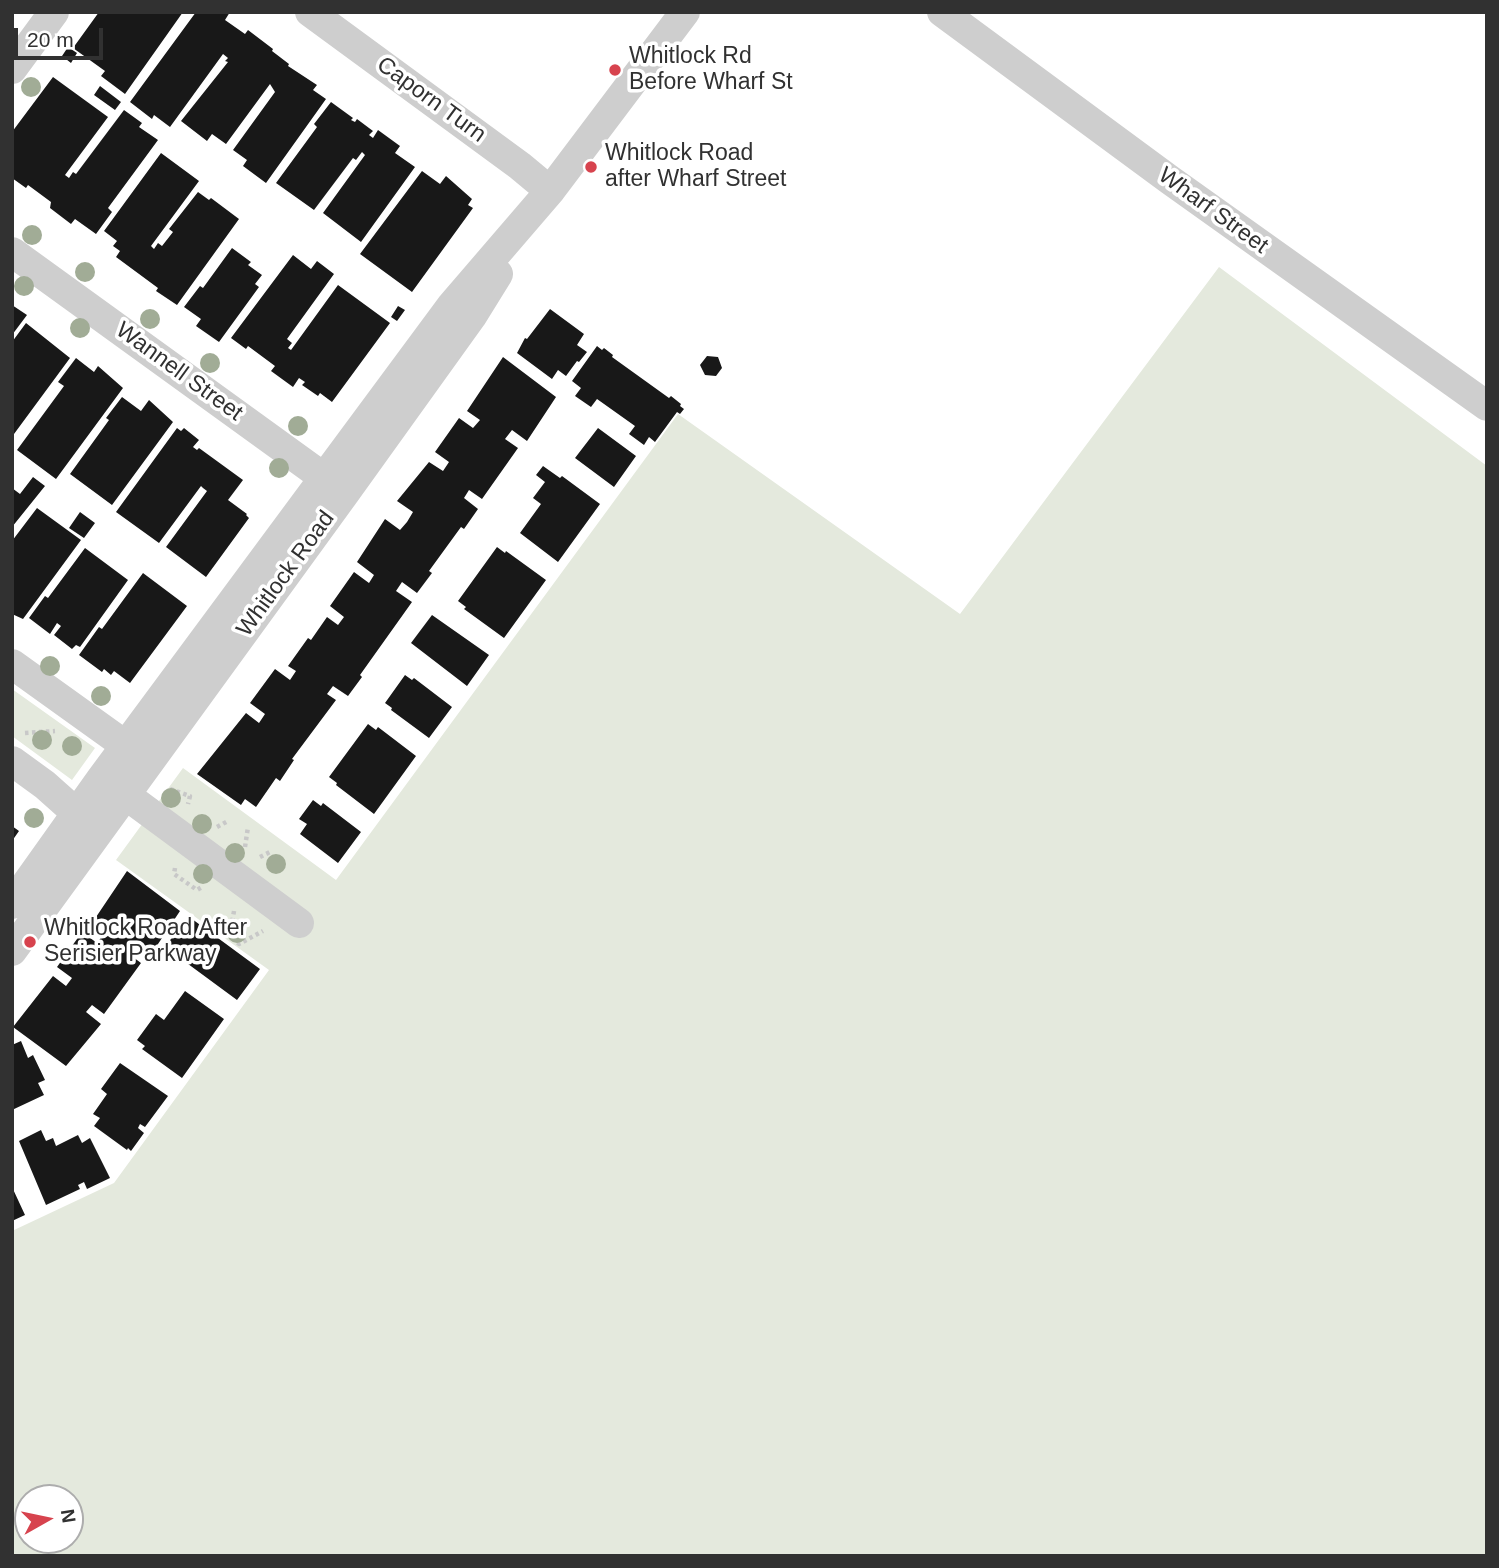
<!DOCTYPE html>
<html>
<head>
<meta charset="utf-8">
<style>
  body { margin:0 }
  #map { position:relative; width:1499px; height:1568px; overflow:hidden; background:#fff; font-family:Arial,sans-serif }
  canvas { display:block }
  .frame { position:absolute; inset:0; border:14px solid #313131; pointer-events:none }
  .north { position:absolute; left:14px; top:1484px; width:70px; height:70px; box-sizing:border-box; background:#fff; border:2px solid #adadad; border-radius:50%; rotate:81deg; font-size:19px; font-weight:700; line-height:28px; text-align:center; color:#313131 }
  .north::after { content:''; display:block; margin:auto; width:24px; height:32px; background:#d7434e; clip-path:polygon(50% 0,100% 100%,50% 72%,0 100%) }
  .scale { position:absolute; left:14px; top:28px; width:89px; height:32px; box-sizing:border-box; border:4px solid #313131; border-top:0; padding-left:9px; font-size:21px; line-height:24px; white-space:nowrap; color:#313131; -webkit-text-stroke:5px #fff; paint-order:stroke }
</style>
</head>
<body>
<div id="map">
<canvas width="1499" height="1568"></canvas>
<div class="frame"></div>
<div class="north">N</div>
<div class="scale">20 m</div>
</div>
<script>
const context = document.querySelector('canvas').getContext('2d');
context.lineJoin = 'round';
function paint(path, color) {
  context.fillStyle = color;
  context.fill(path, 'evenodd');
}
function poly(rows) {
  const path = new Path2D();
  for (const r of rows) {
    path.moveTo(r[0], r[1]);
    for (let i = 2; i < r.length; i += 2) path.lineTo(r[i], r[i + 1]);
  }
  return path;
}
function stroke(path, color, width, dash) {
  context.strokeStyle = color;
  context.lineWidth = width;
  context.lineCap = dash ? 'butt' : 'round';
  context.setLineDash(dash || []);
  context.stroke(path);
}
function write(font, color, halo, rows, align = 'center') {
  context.font = font + ' Arial,sans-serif';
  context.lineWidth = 7;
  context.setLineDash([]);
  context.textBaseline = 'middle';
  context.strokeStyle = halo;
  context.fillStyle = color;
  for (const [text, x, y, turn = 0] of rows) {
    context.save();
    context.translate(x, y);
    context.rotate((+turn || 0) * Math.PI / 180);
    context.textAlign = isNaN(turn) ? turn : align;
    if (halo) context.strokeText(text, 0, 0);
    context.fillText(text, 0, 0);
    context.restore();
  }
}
const green = poly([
  [1219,267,1487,466,1487,1556,12,1556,12,1231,114,1183,269,970,116,860,183,768,336,880,678,414,960,614],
  [28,1498,70,1498,70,1540,28,1540],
  [12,689,95,748,72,780,12,736]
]);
const building = poly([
  [99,12,183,12,125,94,101,76,105,71,73,48],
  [196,12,230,12,225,20,245,34,248,30,273,49,272,51,289,64,288,66,317,85,313,90,326,99,266,183,243,166,247,160,233,150,275,92,270,84,226,144,212,134,207,141,181,121,228,62,225,61,228,58,223,54,170,127,154,115,152,119,130,102],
  [68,47,77,53,71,63,62,56],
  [53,77,108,117,65,175,69,178,73,172,76,174,124,110,142,123,139,127,158,140,108,208,112,212,96,234,75,219,71,224,50,208,51,202,28,185,26,188,12,178,12,132],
  [100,86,121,102,115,110,94,95],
  [331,102,353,118,351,120,355,122,357,119,373,131,369,135,373,138,378,130,400,146,395,153,415,167,361,242,323,213,365,155,362,152,356,160,353,158,314,210,276,183,317,127,314,124],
  [161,153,199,181,151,246,154,249,158,243,162,246,173,232,169,229,198,192,209,200,211,198,239,219,177,305,156,291,158,288,116,257,120,251,113,246,117,241,104,231],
  [422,171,440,184,446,176,472,199,468,205,473,208,412,292,360,254],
  [232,248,251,262,248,265,262,275,255,284,259,287,219,342,196,326,201,319,184,307,200,286,203,288],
  [293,255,311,269,317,261,334,274,287,339,292,343,288,348,291,350,338,285,390,323,332,402,320,393,318,396,302,385,305,382,299,378,293,387,271,371,275,366,248,346,246,349,231,338],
  [12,305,27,315,12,335],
  [398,306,405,310,397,321,391,317],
  [550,309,584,334,577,345,587,352,579,362,577,361,566,376,558,370,552,379,517,353,525,338,527,339],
  [26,323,70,358,14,434,12,342],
  [597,346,602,350,604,348,613,355,612,357,669,398,671,396,681,404,680,406,684,409,680,414,677,412,655,442,649,437,644,445,629,434,635,426,597,399,591,407,575,396,581,388,572,381],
  [707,356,718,357,722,368,716,376,705,375,700,365],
  [503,357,556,397,527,441,512,430,505,439,518,448,482,499,469,490,464,498,478,509,464,529,461,527,429,571,432,573,417,593,402,582,396,591,412,602,360,675,362,677,348,696,333,686,327,694,336,700,292,759,294,760,280,781,276,778,256,807,245,799,241,805,197,774,246,713,259,723,265,714,250,703,275,669,290,680,296,671,288,666,308,638,311,640,327,617,338,625,344,617,330,606,354,572,369,583,374,575,357,562,385,519,400,530,407,522,413,512,397,501,429,462,443,471,449,462,435,452,459,418,473,428,480,420,467,411],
  [76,358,94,372,98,366,123,388,56,479,17,450,64,386,58,382],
  [122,397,141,411,149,400,173,422,112,505,70,474,109,420,106,418],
  [177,428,181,431,184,428,199,440,193,447,197,450,199,448,243,480,228,500,247,514,246,515,249,518,206,577,166,547,207,491,203,488,201,486,159,543,116,512],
  [598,428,636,456,614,487,575,458],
  [543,466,560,478,562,476,600,504,558,562,520,533,541,504,533,498,545,482,536,475],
  [33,477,45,486,12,527,12,488,20,494],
  [37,508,81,540,23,619,12,614,12,541],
  [80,512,95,523,84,538,69,528],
  [497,547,505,553,506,551,546,580,504,638,464,609,466,607,458,601],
  [85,548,128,580,80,647,76,645,72,649,54,635,61,626,57,623,50,634,29,618,45,596,48,598],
  [143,573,187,606,130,683,114,671,111,675,104,669,102,672,79,655,99,627,102,629],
  [432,615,489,655,467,686,411,643],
  [405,675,412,680,414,678,452,707,429,738,391,710,392,708,385,703],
  [368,724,376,730,378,727,416,756,374,814,336,785,337,783,329,777],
  [313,800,321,806,323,803,361,832,338,863,300,834,307,824,299,819],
  [12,826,19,831,12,841],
  [127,871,180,911,150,956,135,945,129,954,141,963,104,1014,92,1005,86,1012,101,1024,66,1066,13,1027,53,976,66,986,72,978,57,967,82,932,97,943,103,935,90,926],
  [188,916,260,969,237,1000,165,947],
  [185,991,224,1019,182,1078,142,1049,145,1046,137,1040,156,1014,164,1020],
  [21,1041,28,1058,33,1055,45,1080,38,1083,44,1095,12,1110,12,1045],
  [120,1063,168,1096,145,1127,140,1124,138,1128,144,1133,131,1151,128,1148,127,1150,94,1126,100,1118,93,1114,107,1094,101,1089],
  [41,1130,46,1141,53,1138,56,1146,78,1135,82,1143,90,1138,110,1178,87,1189,84,1182,78,1185,80,1189,46,1205,19,1141],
  [12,1187,25,1215,12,1221]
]);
const path = poly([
  [25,733,55,731],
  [170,789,190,796,188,804],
  [217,827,228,821],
  [245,847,248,827],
  [260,857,272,851],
  [175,868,174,874,197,890,202,887],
  [234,911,230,935,239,944,263,931]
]);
const minor = poly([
  [310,12,520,166,550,191],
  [942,12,1170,180,1487,406],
  [12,69,54,12],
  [12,252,341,490],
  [12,664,143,758],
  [12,761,45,785,91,826],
  [127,796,299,923],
  [12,904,101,779,452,305,550,191,685,12],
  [12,951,345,493,472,316,498,274]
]);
const trees = [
  [31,87],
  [32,235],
  [85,272],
  [24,286],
  [150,319],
  [80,328],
  [210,363],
  [298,426],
  [279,468],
  [50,666],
  [101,696],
  [42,740],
  [72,746],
  [171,798],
  [34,818],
  [202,824],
  [235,853],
  [276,864],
  [203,874],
  [237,933]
];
const markers = [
  [615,70,7,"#d7434e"],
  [591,167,7,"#d7434e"],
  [30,942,7,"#d7434e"]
];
const poiNames = [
  ["Whitlock Rd",629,57],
  ["Before Wharf St",629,83],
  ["Whitlock Road",605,154],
  ["after Wharf Street",605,180],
  ["Whitlock Road After",44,929],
  ["Serisier Parkway",44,955]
];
const streetNames = [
  ["Caporn Turn",431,100,36],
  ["Wharf Street",1213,211,36],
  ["Wannell Street",179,372,36],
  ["Whitlock Road",286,574,-54]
];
paint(green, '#e4e9dd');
paint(building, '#181818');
stroke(path, '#c8c8c8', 4.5, [3.5, 3.5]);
stroke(minor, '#cecece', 30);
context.fillStyle = '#a1ac96';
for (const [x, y] of trees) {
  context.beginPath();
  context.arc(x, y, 10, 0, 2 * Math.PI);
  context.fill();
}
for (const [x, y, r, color] of markers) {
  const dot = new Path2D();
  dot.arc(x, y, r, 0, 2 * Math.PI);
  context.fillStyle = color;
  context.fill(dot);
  stroke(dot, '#fff', 2.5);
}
write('23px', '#313131', '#fff', poiNames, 'left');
write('23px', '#313131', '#fff', streetNames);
</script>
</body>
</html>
